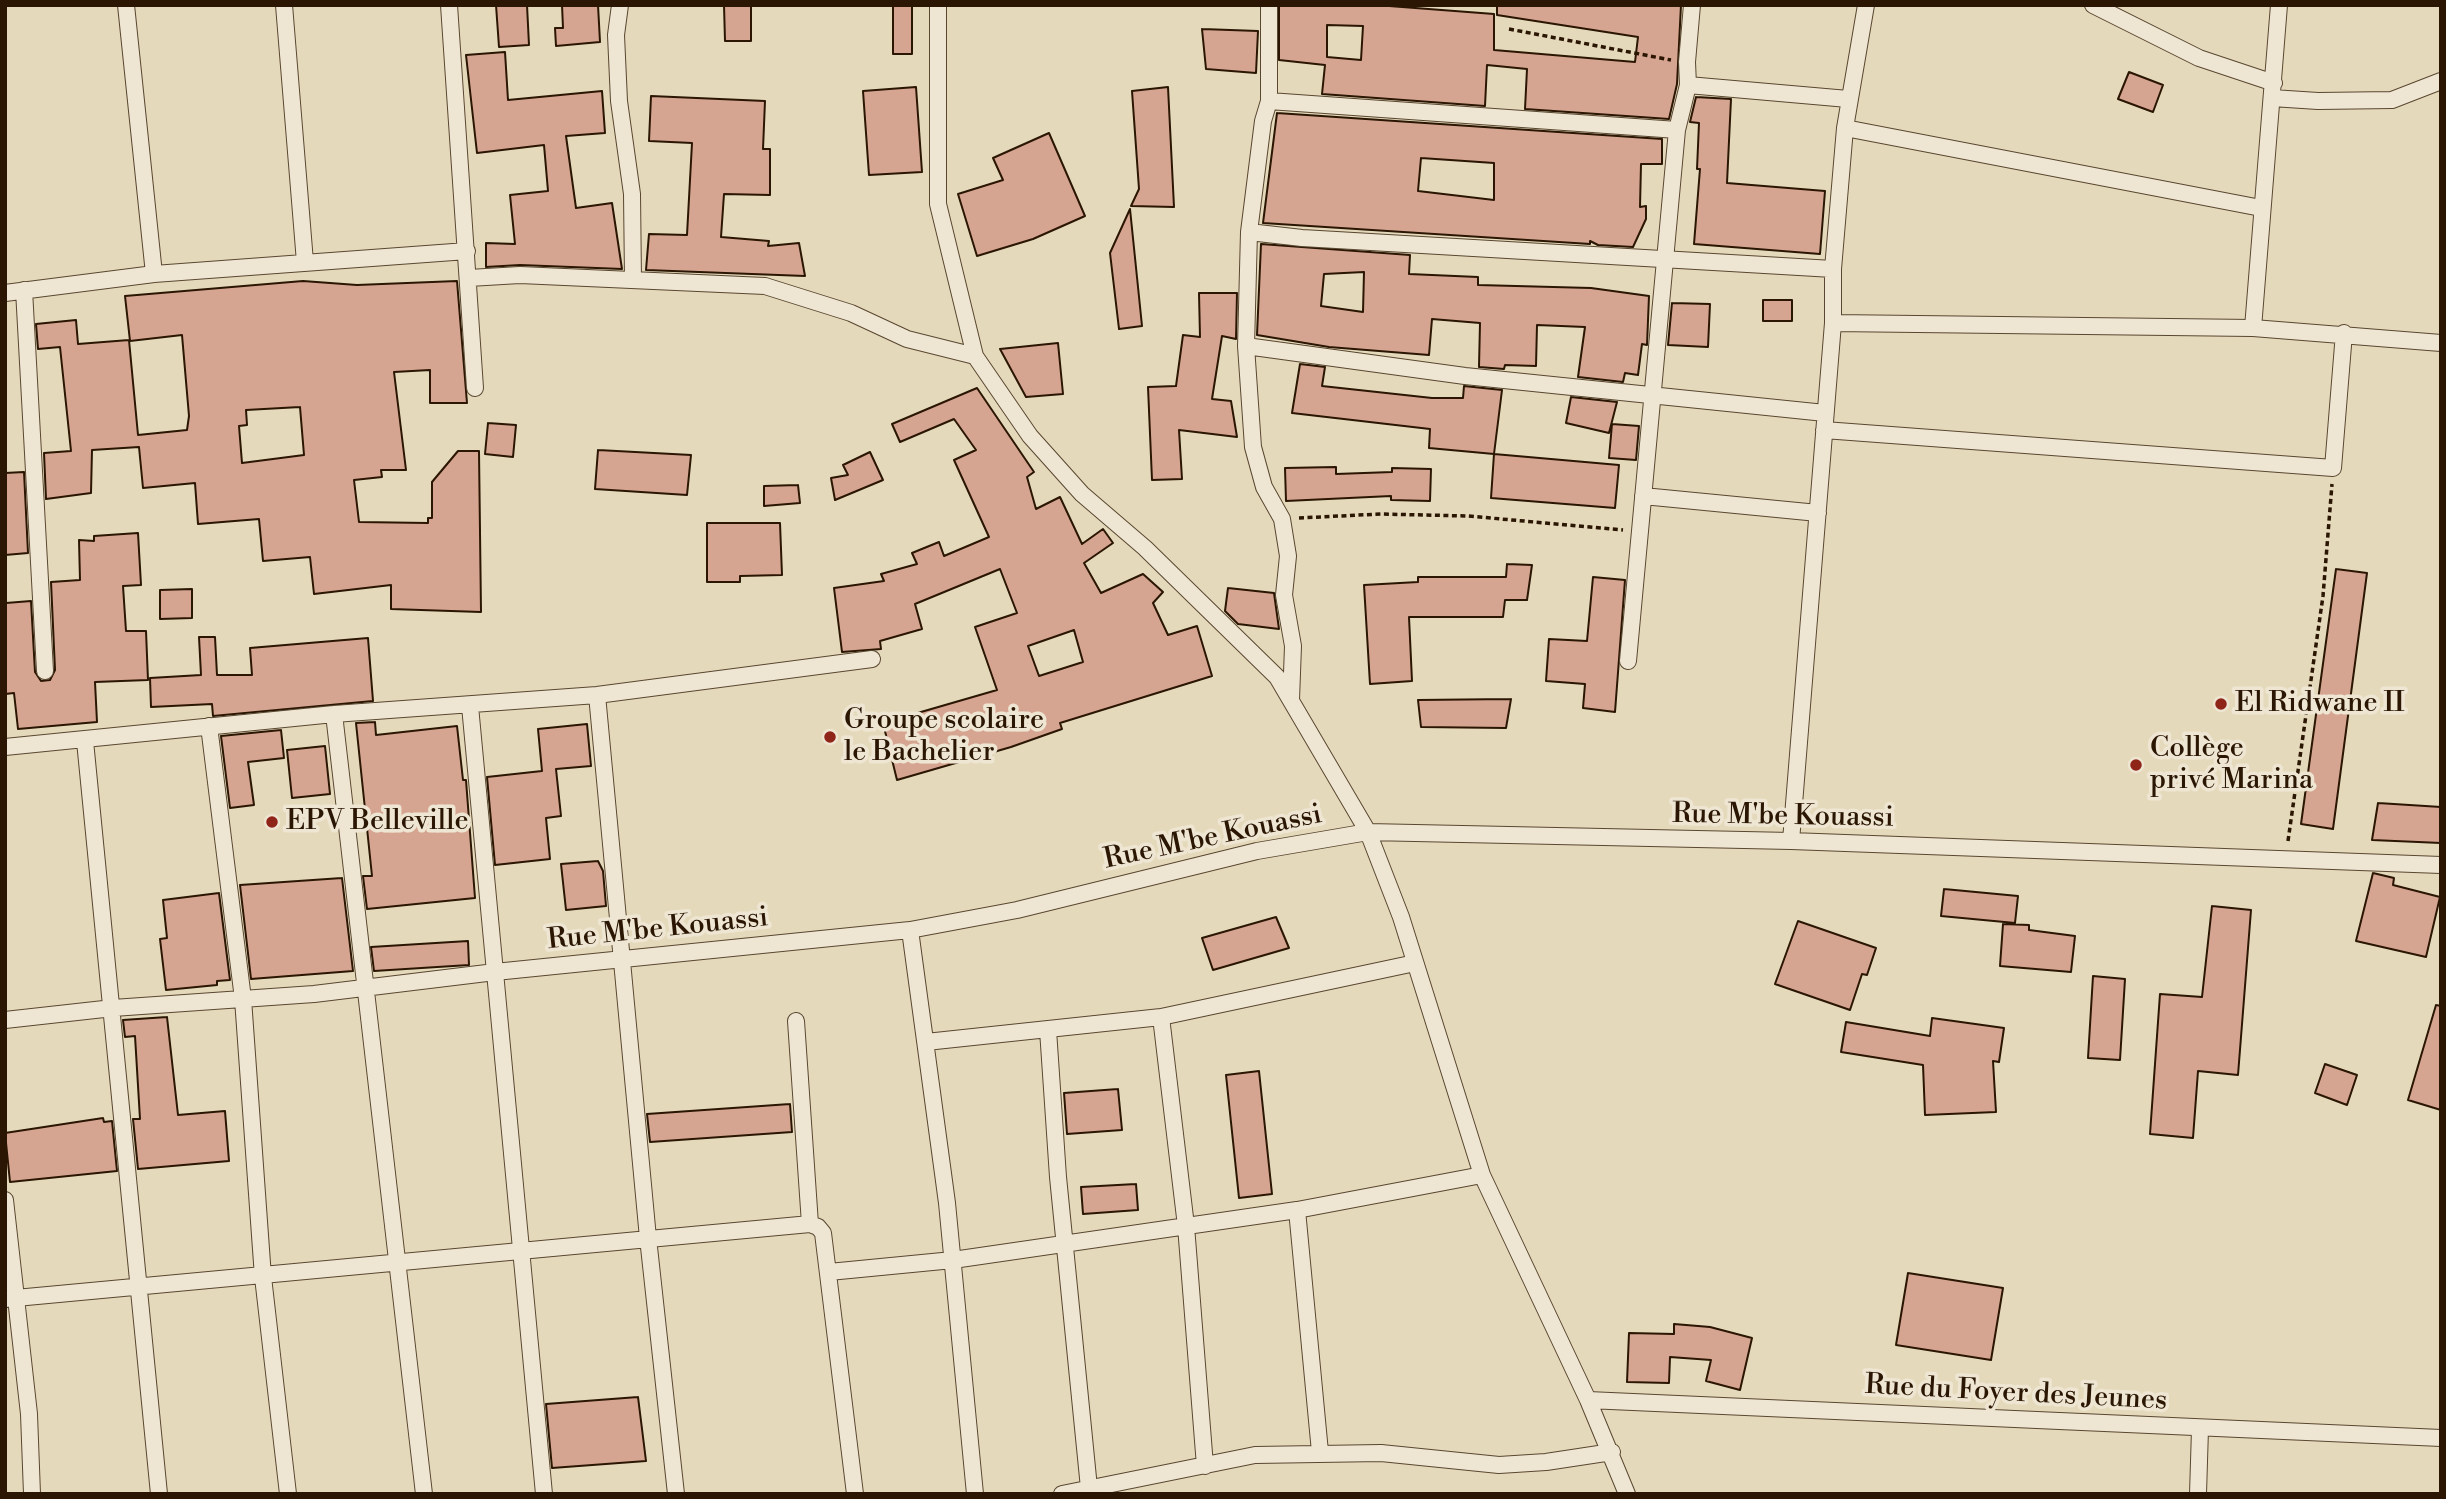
<!DOCTYPE html>
<html>
<head>
<meta charset="utf-8">
<style>
  body { margin:0 }
  #map { position:relative; width:2446px; height:1499px; overflow:hidden; background:#e5d9bb; font-family:"Libre Bodoni",serif }
  canvas { display:block }
  .frame { position:absolute; inset:0; border:7px solid #2a1602; pointer-events:none }
</style>
</head>
<body>
<div id="map">
<canvas width="2446" height="1499"></canvas>
<div class="frame"></div>
</div>
<script>
const context = document.querySelector('canvas').getContext('2d');
context.lineJoin = 'round';
function paint(path, color) {
  context.fillStyle = color;
  context.fill(path, 'evenodd');
}
function poly(rows) {
  const path = new Path2D();
  for (const r of rows) {
    path.moveTo(r[0], r[1]);
    for (let i = 2; i < r.length; i += 2) path.lineTo(r[i], r[i + 1]);
  }
  return path;
}
function stroke(path, color, width, dash) {
  context.strokeStyle = color;
  context.lineWidth = width;
  context.lineCap = dash ? 'butt' : 'round';
  context.setLineDash(dash || []);
  context.stroke(path);
}
function write(font, color, halo, rows, align = 'center') {
  context.font = font + ' "Libre Bodoni",serif';
  context.lineWidth = 7;
  context.setLineDash([]);
  context.textBaseline = 'middle';
  context.strokeStyle = halo;
  context.fillStyle = color;
  for (const [text, x, y, turn = 0] of rows) {
    context.save();
    context.translate(x, y);
    context.rotate((+turn || 0) * Math.PI / 180);
    context.textAlign = isNaN(turn) ? turn : align;
    if (halo) context.strokeText(text, 0, 0);
    context.fillText(text, 0, 0);
    context.restore();
  }
}
const building = poly([
  [496,5,527,5,529,45,499,47,496,5],
  [562,5,598,5,600,42,556,46,555,28,563,28,562,5],
  [724,5,751,5,751,41,725,41,724,5],
  [893,5,912,5,912,54,893,54,893,5],
  [1279,5,1376,5,1494,14,1494,50,1635,62,1638,37,1497,15,1497,5,1681,5,1677,84,1669,119,1525,109,1527,69,1487,65,1485,106,1322,94,1325,65,1279,60,1279,5],
  [1327,25,1363,26,1361,60,1327,57,1327,25],
  [1202,29,1258,31,1256,73,1206,69,1202,29],
  [505,52,508,100,602,91,605,133,566,136,576,208,612,203,622,269,520,265,486,267,486,243,515,244,510,195,548,191,544,145,477,153,466,55,505,52],
  [2129,72,2163,85,2153,112,2118,99,2129,72],
  [916,87,922,172,869,175,863,91,916,87],
  [1168,87,1174,207,1131,206,1139,189,1132,91,1168,87],
  [651,96,765,101,763,149,770,149,770,195,724,194,721,237,769,241,768,246,799,243,805,276,646,270,649,234,687,235,692,143,649,141,651,96],
  [1696,97,1731,99,1727,183,1825,191,1820,254,1694,244,1700,169,1697,169,1699,123,1690,122,1696,97],
  [1277,113,1662,139,1662,164,1641,164,1640,207,1646,206,1646,219,1633,247,1598,245,1590,241,1590,244,1263,223,1277,113],
  [1421,158,1494,163,1494,200,1418,191,1421,158],
  [1049,133,1085,216,1033,239,977,256,958,194,1003,180,993,158,1049,133],
  [1130,209,1142,326,1119,329,1110,253,1130,209],
  [1261,244,1410,255,1409,274,1478,277,1478,285,1591,288,1649,296,1647,345,1642,344,1638,375,1625,373,1623,382,1578,377,1585,327,1537,325,1536,366,1505,365,1504,369,1479,367,1480,323,1432,319,1429,355,1329,347,1257,335,1261,244],
  [1364,272,1363,312,1321,306,1324,274,1364,272],
  [303,281,357,285,457,281,467,403,430,403,430,370,394,372,406,470,381,470,382,477,354,480,359,522,428,523,428,518,432,518,432,482,458,451,479,451,481,612,391,609,391,585,314,594,310,557,263,561,259,519,198,524,195,483,143,488,139,447,92,450,91,493,46,499,44,453,71,451,60,347,38,349,36,324,76,320,78,344,129,340,138,435,187,430,189,416,182,335,130,341,125,296,303,281],
  [300,407,304,455,242,463,239,426,247,425,246,410,300,407],
  [1199,293,1237,293,1236,339,1222,336,1212,399,1231,401,1237,437,1179,430,1182,479,1152,480,1148,387,1176,386,1183,335,1200,337,1199,293],
  [1763,300,1792,300,1792,321,1763,321,1763,300],
  [1672,303,1710,304,1708,347,1668,345,1672,303],
  [1058,343,1063,394,1026,397,1000,349,1058,343],
  [1300,364,1325,367,1322,386,1432,398,1463,398,1464,386,1502,390,1494,454,1429,448,1430,429,1292,413,1300,364],
  [977,388,1034,472,1027,477,1036,509,1060,497,1082,544,1103,529,1113,543,1084,563,1101,593,1143,574,1163,592,1153,603,1168,635,1197,626,1212,676,1060,723,1062,729,1011,747,897,780,883,723,997,690,975,627,1017,613,1000,569,915,604,922,629,880,641,881,649,842,652,834,588,884,581,881,574,917,564,912,553,939,542,944,556,989,537,954,460,976,450,954,419,900,442,892,424,977,388],
  [1074,630,1083,662,1039,676,1028,646,1074,630],
  [1571,397,1617,402,1609,433,1566,423,1571,397],
  [488,423,516,425,513,457,485,454,488,423],
  [1612,424,1639,426,1636,460,1609,458,1612,424],
  [598,450,691,455,687,495,595,489,598,450],
  [870,452,883,480,835,500,831,478,848,475,843,465,870,452],
  [1494,454,1619,465,1615,508,1491,498,1494,454],
  [1336,467,1336,474,1392,472,1392,468,1431,469,1430,501,1391,500,1391,496,1286,501,1285,468,1336,467],
  [24,472,28,553,5,555,5,473,24,472],
  [798,485,800,503,764,506,764,486,798,485],
  [707,523,780,523,782,575,740,576,740,582,707,582,707,523],
  [138,533,141,585,123,586,126,631,146,631,148,680,95,682,97,722,18,729,14,693,5,694,6,603,31,601,35,672,41,681,50,680,55,670,51,582,80,580,79,540,94,541,94,536,138,533],
  [1507,564,1532,565,1527,600,1505,600,1503,617,1409,617,1412,681,1370,684,1364,585,1418,582,1418,577,1506,577,1507,564],
  [2336,569,2367,573,2333,829,2301,824,2336,569],
  [1593,577,1625,580,1615,712,1583,708,1585,684,1546,681,1549,639,1587,641,1593,577],
  [1228,588,1274,593,1279,629,1238,624,1225,611,1228,588],
  [192,589,192,618,160,619,160,590,192,589],
  [199,637,215,637,217,675,252,675,250,648,368,638,373,701,213,716,212,704,151,707,150,678,201,675,199,637],
  [1511,699,1506,728,1421,727,1418,700,1511,699],
  [375,722,376,735,457,726,463,780,466,780,475,898,367,909,363,876,372,876,356,723,375,722],
  [587,724,591,766,556,769,561,816,546,818,550,859,495,865,487,777,542,771,538,729,587,724],
  [281,730,284,758,248,762,254,805,230,808,221,736,281,730],
  [325,746,330,794,292,798,287,750,325,746],
  [2378,803,2441,807,2441,843,2372,840,2378,803],
  [598,861,603,871,606,906,566,910,561,864,598,861],
  [2373,873,2394,878,2393,885,2440,897,2426,957,2356,941,2373,873],
  [342,878,353,971,251,979,240,885,342,878],
  [1944,889,2018,896,2015,923,1941,916,1944,889],
  [219,893,230,980,217,981,217,985,166,990,160,939,167,938,163,900,219,893],
  [2212,906,2251,910,2238,1075,2198,1071,2193,1138,2150,1134,2160,994,2202,997,2212,906],
  [1276,917,1289,948,1213,970,1202,938,1276,917],
  [1798,921,1876,948,1867,975,1862,974,1850,1010,1775,984,1798,921],
  [2003,924,2029,925,2029,930,2075,936,2071,972,2000,966,2003,924],
  [468,941,469,965,374,971,371,947,468,941],
  [2093,976,2125,979,2120,1060,2088,1058,2093,976],
  [2436,1005,2441,1006,2441,1110,2408,1100,2436,1005],
  [167,1017,178,1115,225,1111,229,1161,138,1169,133,1119,140,1119,135,1036,125,1037,123,1020,167,1017],
  [1932,1018,2004,1028,1999,1062,1993,1061,1996,1112,1925,1115,1923,1065,1841,1052,1846,1022,1930,1036,1932,1018],
  [2325,1064,2357,1075,2347,1105,2315,1093,2325,1064],
  [1259,1071,1272,1194,1239,1198,1226,1075,1259,1071],
  [1118,1089,1122,1130,1067,1134,1064,1093,1118,1089],
  [790,1104,792,1132,650,1142,647,1114,790,1104],
  [103,1118,104,1122,112,1121,117,1171,10,1182,5,1133,103,1118],
  [1136,1184,1138,1210,1083,1214,1081,1187,1136,1184],
  [1908,1273,2003,1288,1991,1360,1896,1345,1908,1273],
  [1674,1324,1710,1327,1752,1338,1740,1390,1706,1381,1711,1360,1670,1357,1669,1383,1627,1382,1629,1333,1674,1334,1674,1324],
  [638,1397,646,1461,552,1468,546,1404,638,1397]
]);
const path = poly([
  [1509,29,1671,60],
  [1299,518,1381,514,1468,516,1623,530],
  [2288,841,2323,596,2332,484]
]);
const minor = poly([
  [126,5,154,274],
  [284,5,305,262],
  [449,5,475,388],
  [620,5,616,35,619,101,632,194,633,279],
  [938,5,938,204,975,356,1030,436,1082,494,1145,548,1277,677,1368,832,1401,917,1482,1175,1588,1400,1627,1494],
  [1269,5,1269,101,1263,121,1249,232,1246,346,1253,447,1264,487,1282,519,1288,556,1284,595,1293,646,1291,700],
  [1692,5,1687,62,1688,85,1848,99],
  [2093,5,2199,58,2274,83],
  [2272,98,2318,101,2392,100,2441,81],
  [1269,101,1677,130],
  [1845,128,2261,208],
  [1249,232,1302,238,1833,269],
  [469,278,520,275,765,286,851,313,907,339,975,356],
  [24,290,45,671],
  [5,293,154,274,467,251],
  [1833,323,2253,328,2441,343],
  [2253,328,2279,5],
  [1246,346,1465,376,1825,413],
  [1824,430,2333,468,2344,333],
  [1643,496,1818,513],
  [1628,661,1677,130,1688,85],
  [597,695,648,1238,676,1494],
  [470,706,544,1494],
  [334,714,424,1494],
  [209,726,243,999,263,1277,288,1494],
  [85,741,159,1494],
  [5,747,334,714,597,695,872,659],
  [1791,841,1833,323,1833,269,1845,128,1866,5],
  [910,930,947,1203,975,1494],
  [1161,1017,1186,1226,1205,1466],
  [5,1020,113,1008,314,994,495,972,910,930,1017,910,1257,851,1368,832,1791,841,2441,865],
  [796,1021,810,1224],
  [1048,1030,1058,1177,1089,1488],
  [926,1042,1161,1017,1415,963],
  [5,1200,29,1414,32,1494],
  [1297,1210,1320,1452],
  [829,1272,953,1260,1297,1210,1482,1175],
  [5,1299,810,1224,818,1227,823,1233,855,1494],
  [1588,1400,2441,1438],
  [1062,1494,1255,1455,1381,1453,1499,1465,1546,1462,1612,1452],
  [2198,1494,2200,1429]
]);
const markers = [
  [2221,704,7,"#8f2418"],
  [830,737,7,"#8f2418"],
  [2136,765,7,"#8f2418"],
  [272,822,7,"#8f2418"]
];
const poiNames = [
  ["El Ridwane II",2235,704],
  ["Groupe scolaire",844,721],
  ["le Bachelier",844,753],
  ["Collège",2150,749],
  ["privé Marina",2150,781],
  ["EPV Belleville",286,822]
];
const streetNames = [
  ["Rue M'be Kouassi",1783,817,1],
  ["Rue M'be Kouassi",1213,838,-12],
  ["Rue M'be Kouassi",658,930,-6],
  ["Rue du Foyer des Jeunes",2016,1394,3]
];
paint(building, '#d6a591');
stroke(building, '#2a1602', 2);
stroke(minor, '#594730', 18);
stroke(path, '#2a1602', 3.5, [5, 3.5]);
stroke(minor, '#eee6d3', 16);
for (const [x, y, r, color] of markers) {
  const dot = new Path2D();
  dot.arc(x, y, r, 0, 2 * Math.PI);
  context.fillStyle = color;
  context.fill(dot);
  stroke(dot, '#eee6d3', 2.5);
}
write('28px', '#2a1602', '#eee6d3', poiNames, 'left');
write('28px', '#2a1602', '#eee6d3', streetNames);
</script>
</body>
</html>
